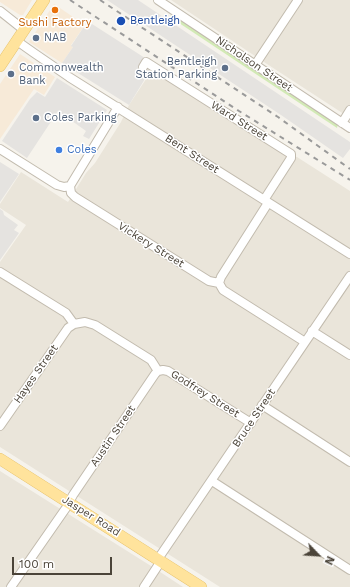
<!DOCTYPE html>
<html>
<head>
<meta charset="utf-8">
<style>
  body { margin:0 }
  #map { position:relative; width:350px; height:587px; overflow:hidden; background:#f6f3ec; font-family:"Work Sans",sans-serif }
  canvas { display:block }
  .north { position:absolute; left:298px; top:535px; width:40px; height:40px; -webkit-text-stroke:3px #fff; paint-order:stroke; rotate:115deg; font-size:11px; font-weight:700; line-height:16px; text-align:center; color:#4b4439 }
  .north::after { content:''; display:block; margin:auto; width:14px; height:18px; background:#4b4439; clip-path:polygon(50% 0,100% 100%,50% 72%,0 100%) }
  .scale { position:absolute; left:12px; top:557px; width:100px; height:18px; box-sizing:border-box; border:2px solid #4b4439; border-top:0; padding-left:5px; font-size:12px; line-height:14px; white-space:nowrap; color:#4b4439; -webkit-text-stroke:3px #fff; paint-order:stroke }
</style>
</head>
<body>
<div id="map">
<canvas width="350" height="587"></canvas>
<div class="north">N</div>
<div class="scale">100 m</div>
</div>
<script>
const context = document.querySelector('canvas').getContext('2d');
context.lineJoin = 'round';
function paint(path, color) {
  context.fillStyle = color;
  context.fill(path, 'evenodd');
}
function poly(rows) {
  const path = new Path2D();
  for (const r of rows) {
    path.moveTo(r[0], r[1]);
    for (let i = 2; i < r.length; i += 2) path.lineTo(r[i], r[i + 1]);
  }
  return path;
}
function stroke(path, color, width, dash) {
  context.strokeStyle = color;
  context.lineWidth = width;
  context.lineCap = dash ? 'butt' : 'round';
  context.setLineDash(dash || []);
  context.stroke(path);
}
function write(font, color, halo, rows, align = 'center') {
  context.font = font + ' "Work Sans",sans-serif';
  context.lineWidth = 3;
  context.setLineDash([]);
  context.textBaseline = 'middle';
  context.strokeStyle = halo;
  context.fillStyle = color;
  for (const [text, x, y, turn = 0] of rows) {
    context.save();
    context.translate(x, y);
    context.rotate((+turn || 0) * Math.PI / 180);
    context.textAlign = isNaN(turn) ? turn : align;
    if (halo) context.strokeText(text, 0, 0);
    context.fillText(text, 0, 0);
    context.restore();
  }
}
const residential = poly([
  [171,0,350,0,350,118,267,64],
  [152,70,289,156,297,157,350,191,350,587,220,587,0,447,0,262,26,225,0,208,0,204,21,172,68,202,86,173,95,163,121,122,129,105],
  [0,471,151,566,183,587,0,587]
]);
const commercial = poly([
  [0,0,32,0,23,15,20,15,0,2],
  [54,4,85,25,71,45,73,47,62,63,29,42],
  [20,54,55,77,44,95,34,89,0,139,0,84]
]);
const green = poly([
  [171,15,173,15,338,124,337,128,170,17]
]);
const parking = poly([
  [107,0,138,0,350,142,350,149,343,158,281,115],
  [92,24,145,58,147,66,151,69,129,105,62,63,73,47,71,46,85,25,89,28],
  [57,78,107,110,89,139,83,136,86,131,58,111,27,158,2,141,30,99,37,92,45,97],
  [0,162,19,174,0,202],
  [0,209,3,211,4,215,18,225,14,230,19,233,0,260]
]);
const minor = poly([
  [158,0,350,128],
  [0,11,24,30],
  [17,41,34,53,69,77,350,254],
  [255,65,298,0],
  [143,67,146,62,291,154,291,158,264,200],
  [342,123,350,110],
  [0,149,57,185,64,187,70,186],
  [70,186,71,193,75,197,209,281,219,283,223,290,305,342],
  [70,186,118,107],
  [0,272,66,313,74,324,85,322,95,325,151,360,158,371,163,370,168,371,251,423],
  [219,283,221,277,268,203],
  [312,331,350,355],
  [262,405,350,462],
  [0,426,68,328,74,324],
  [212,481,350,570],
  [158,559,350,276],
  [11,587,66,508,73,495,155,374,158,371],
  [144,587,161,561]
]);
const major = poly([
  [0,66,44,0],
  [0,459,201,587]
]);
const rail = poly([
  [70,0,239,111,350,180],
  [100,0,278,117,350,169]
]);
const markers = [
  [55,10,4,"#e8710a"],
  [121,21,5,"#1a4fb4"],
  [36,38,4,"#5c6f8a"],
  [225,68,4,"#5c6f8a"],
  [11,74,4,"#5c6f8a"],
  [36,118,4,"#5c6f8a"],
  [59,150,4,"#3f7fe0"]
];
const transitNames = [
  ["Bentleigh",130,21]
];
const foodNames = [
  ["Sushi Factory",55,23]
];
const serviceNames = [
  ["NAB",44,38],
  ["Bentleigh",217,62,"right"],
  ["Station Parking",217,75,"right"],
  ["Commonwealth",19,68],
  ["Bank",19,81],
  ["Coles Parking",44,118]
];
const streetNames = [
  ["Nicholson Street",254,64,34],
  ["Ward Street",239,121,32],
  ["Bent Street",192,154,33],
  ["Vickery Street",151,245,32],
  ["Hayes Street",36,374,-55],
  ["Godfrey Street",205,394,32],
  ["Bruce Street",254,418,-56],
  ["Austin Street",113,436,-56],
  ["Jasper Road",91,516,32]
];
const shopNames = [
  ["Coles",67,150]
];
paint(residential, '#eae5da');
paint(commercial, '#f7ead8');
paint(green, '#d2eab5');
paint(parking, '#e5e3e0');
stroke(minor, '#c2bbae', 10);
stroke(major, '#e6c16a', 12);
stroke(minor, '#fff', 8);
stroke(major, '#ffe39c', 11);
stroke(rail, '#9a9a9a', 2, [5, 5]);
for (const [x, y, r, color] of markers) {
  const dot = new Path2D();
  dot.arc(x, y, r, 0, 2 * Math.PI);
  context.fillStyle = color;
  context.fill(dot);
  stroke(dot, '#fff', 1.5);
}
write('11px', '#164399', '#fff', transitNames, 'left');
write('11px', '#c56008', '#fff', foodNames);
write('11px', '#4e5e75', '#fff', serviceNames, 'left');
write('11px', '#4b4439', '#fff', streetNames);
write('11px', '#366cbe', '#fff', shopNames, 'left');
</script>
</body>
</html>
